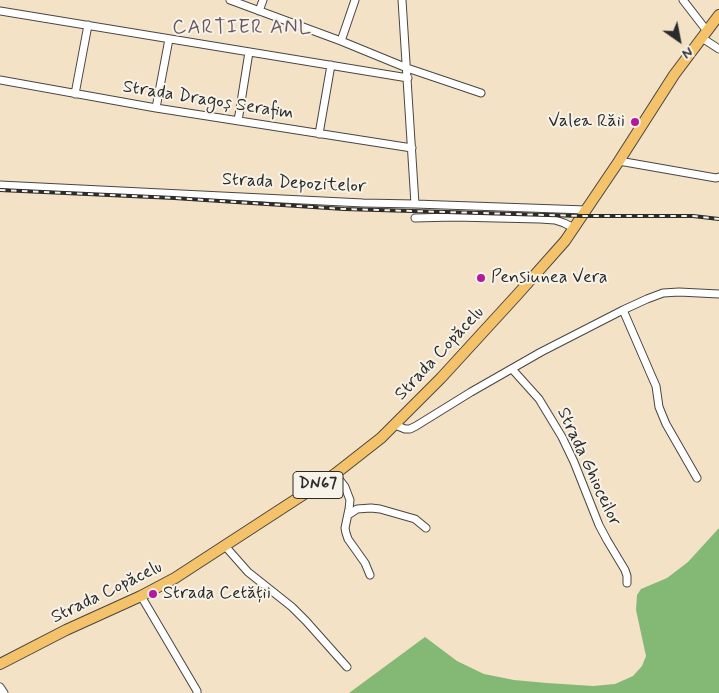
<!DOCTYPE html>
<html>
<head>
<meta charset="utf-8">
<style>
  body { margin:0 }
  #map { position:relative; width:719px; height:693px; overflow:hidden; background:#f3e2c6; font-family:Mynerve,sans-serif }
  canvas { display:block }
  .north { position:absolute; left:654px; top:15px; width:50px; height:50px; -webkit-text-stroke:4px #f7f3e8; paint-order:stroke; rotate:147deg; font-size:14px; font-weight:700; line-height:20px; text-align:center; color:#2b2b2b }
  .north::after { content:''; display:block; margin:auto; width:18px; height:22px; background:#2b2b2b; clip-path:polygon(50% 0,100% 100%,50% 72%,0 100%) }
</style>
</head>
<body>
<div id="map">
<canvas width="719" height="693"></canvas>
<div class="north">N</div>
</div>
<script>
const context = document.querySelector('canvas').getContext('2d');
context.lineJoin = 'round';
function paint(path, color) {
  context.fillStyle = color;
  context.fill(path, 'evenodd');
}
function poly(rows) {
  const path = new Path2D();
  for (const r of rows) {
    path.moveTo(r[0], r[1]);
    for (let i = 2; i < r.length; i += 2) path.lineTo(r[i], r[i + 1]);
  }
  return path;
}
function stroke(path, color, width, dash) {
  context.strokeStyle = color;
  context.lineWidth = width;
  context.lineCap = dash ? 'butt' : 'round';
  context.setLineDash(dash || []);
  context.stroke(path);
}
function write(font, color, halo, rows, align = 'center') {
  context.font = font + ' Mynerve,sans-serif';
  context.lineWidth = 4;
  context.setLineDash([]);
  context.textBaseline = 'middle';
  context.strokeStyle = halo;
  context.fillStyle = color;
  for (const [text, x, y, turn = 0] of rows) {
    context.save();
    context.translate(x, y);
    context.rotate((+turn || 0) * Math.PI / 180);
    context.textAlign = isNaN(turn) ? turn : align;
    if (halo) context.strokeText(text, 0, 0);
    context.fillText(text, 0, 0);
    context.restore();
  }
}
const forest = poly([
  [719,528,719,693,349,693,425,637,457,661,484,674,514,680,547,683,593,686,615,684,633,676,642,666,646,656,636,610,637,595,641,589,667,578,688,562]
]);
const street = poly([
  [230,0,341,41,407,68,481,93],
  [402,0,415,204],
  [683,0,707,31],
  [0,11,408,78],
  [259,11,263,0],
  [702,38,719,49],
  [341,41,355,0],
  [0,80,156,108,412,148],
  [75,94,88,25],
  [156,108,169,39],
  [238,121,249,52],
  [319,134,331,65],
  [619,161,716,178,719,177],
  [0,185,363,203,415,204,586,210],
  [415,218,454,217,540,219,555,220,564,223,574,228],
  [623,310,652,377,656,386,659,407,666,424,697,478],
  [512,369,539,399,562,437,574,462,599,525,607,540,625,570,627,576,627,583],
  [395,425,405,429,410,429,416,426,471,392,541,352,623,310,647,299,663,293,679,292,719,294],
  [335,474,345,487,350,500,349,509,345,528,346,533,348,539,365,563,370,575],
  [348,515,357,509,371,508,380,509,415,519,426,528],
  [225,546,248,572,292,607,306,621,347,667],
  [141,596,197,691,197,693],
  [0,687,4,693]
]);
const primary = poly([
  [0,664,66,630,141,596,175,578,335,474,381,438,441,378,517,295,565,241,619,161,674,75,719,15]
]);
const rail = poly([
  [0,190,174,198,344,209,582,216,693,216,719,219]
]);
const markers = [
  [635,122,5,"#b5179e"],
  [481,278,5,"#b5179e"],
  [153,594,5,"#b5179e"]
];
const shields = [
  [318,485,50]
];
const shieldNames = [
  ["DN67",318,485]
];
const streetNames = [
  ["Strada Dragoș Serafim",208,101,9],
  ["Strada Depozitelor",294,184,3],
  ["Strada Copăcelu",440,354,-47],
  ["Strada Ghioceilor",588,467,65],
  ["Strada Copăcelu",107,593,-26]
];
const poiNames = [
  ["Valea Răii",625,122,"right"],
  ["Pensiunea Vera",491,278],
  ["Strada Cetății",163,594]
];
const quarterNames = [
  ["CARTIER ANL",242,29]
];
paint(forest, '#84b975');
stroke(street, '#494642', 9);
stroke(primary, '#494642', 12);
stroke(street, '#fff', 7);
stroke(primary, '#f3c26a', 10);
stroke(rail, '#2b2b2b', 4);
stroke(rail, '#f7f3e8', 2, [5.5]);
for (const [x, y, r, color] of markers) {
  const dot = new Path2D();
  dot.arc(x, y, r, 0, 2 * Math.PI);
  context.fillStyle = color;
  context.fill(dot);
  stroke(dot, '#f7f3e8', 2);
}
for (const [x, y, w] of shields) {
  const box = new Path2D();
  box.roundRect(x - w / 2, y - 13.5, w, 27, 4);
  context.fillStyle = '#f7f3e8';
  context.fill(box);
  stroke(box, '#2b2b2b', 1);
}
write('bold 16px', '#2b2b2b', null, shieldNames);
write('18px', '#2b2b2b', '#f7f3e8', streetNames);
write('18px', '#2b2b2b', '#f7f3e8', poiNames, 'left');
context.letterSpacing = '1px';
write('20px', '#6a5562', '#f7f3e8', quarterNames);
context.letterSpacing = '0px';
</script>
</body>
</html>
